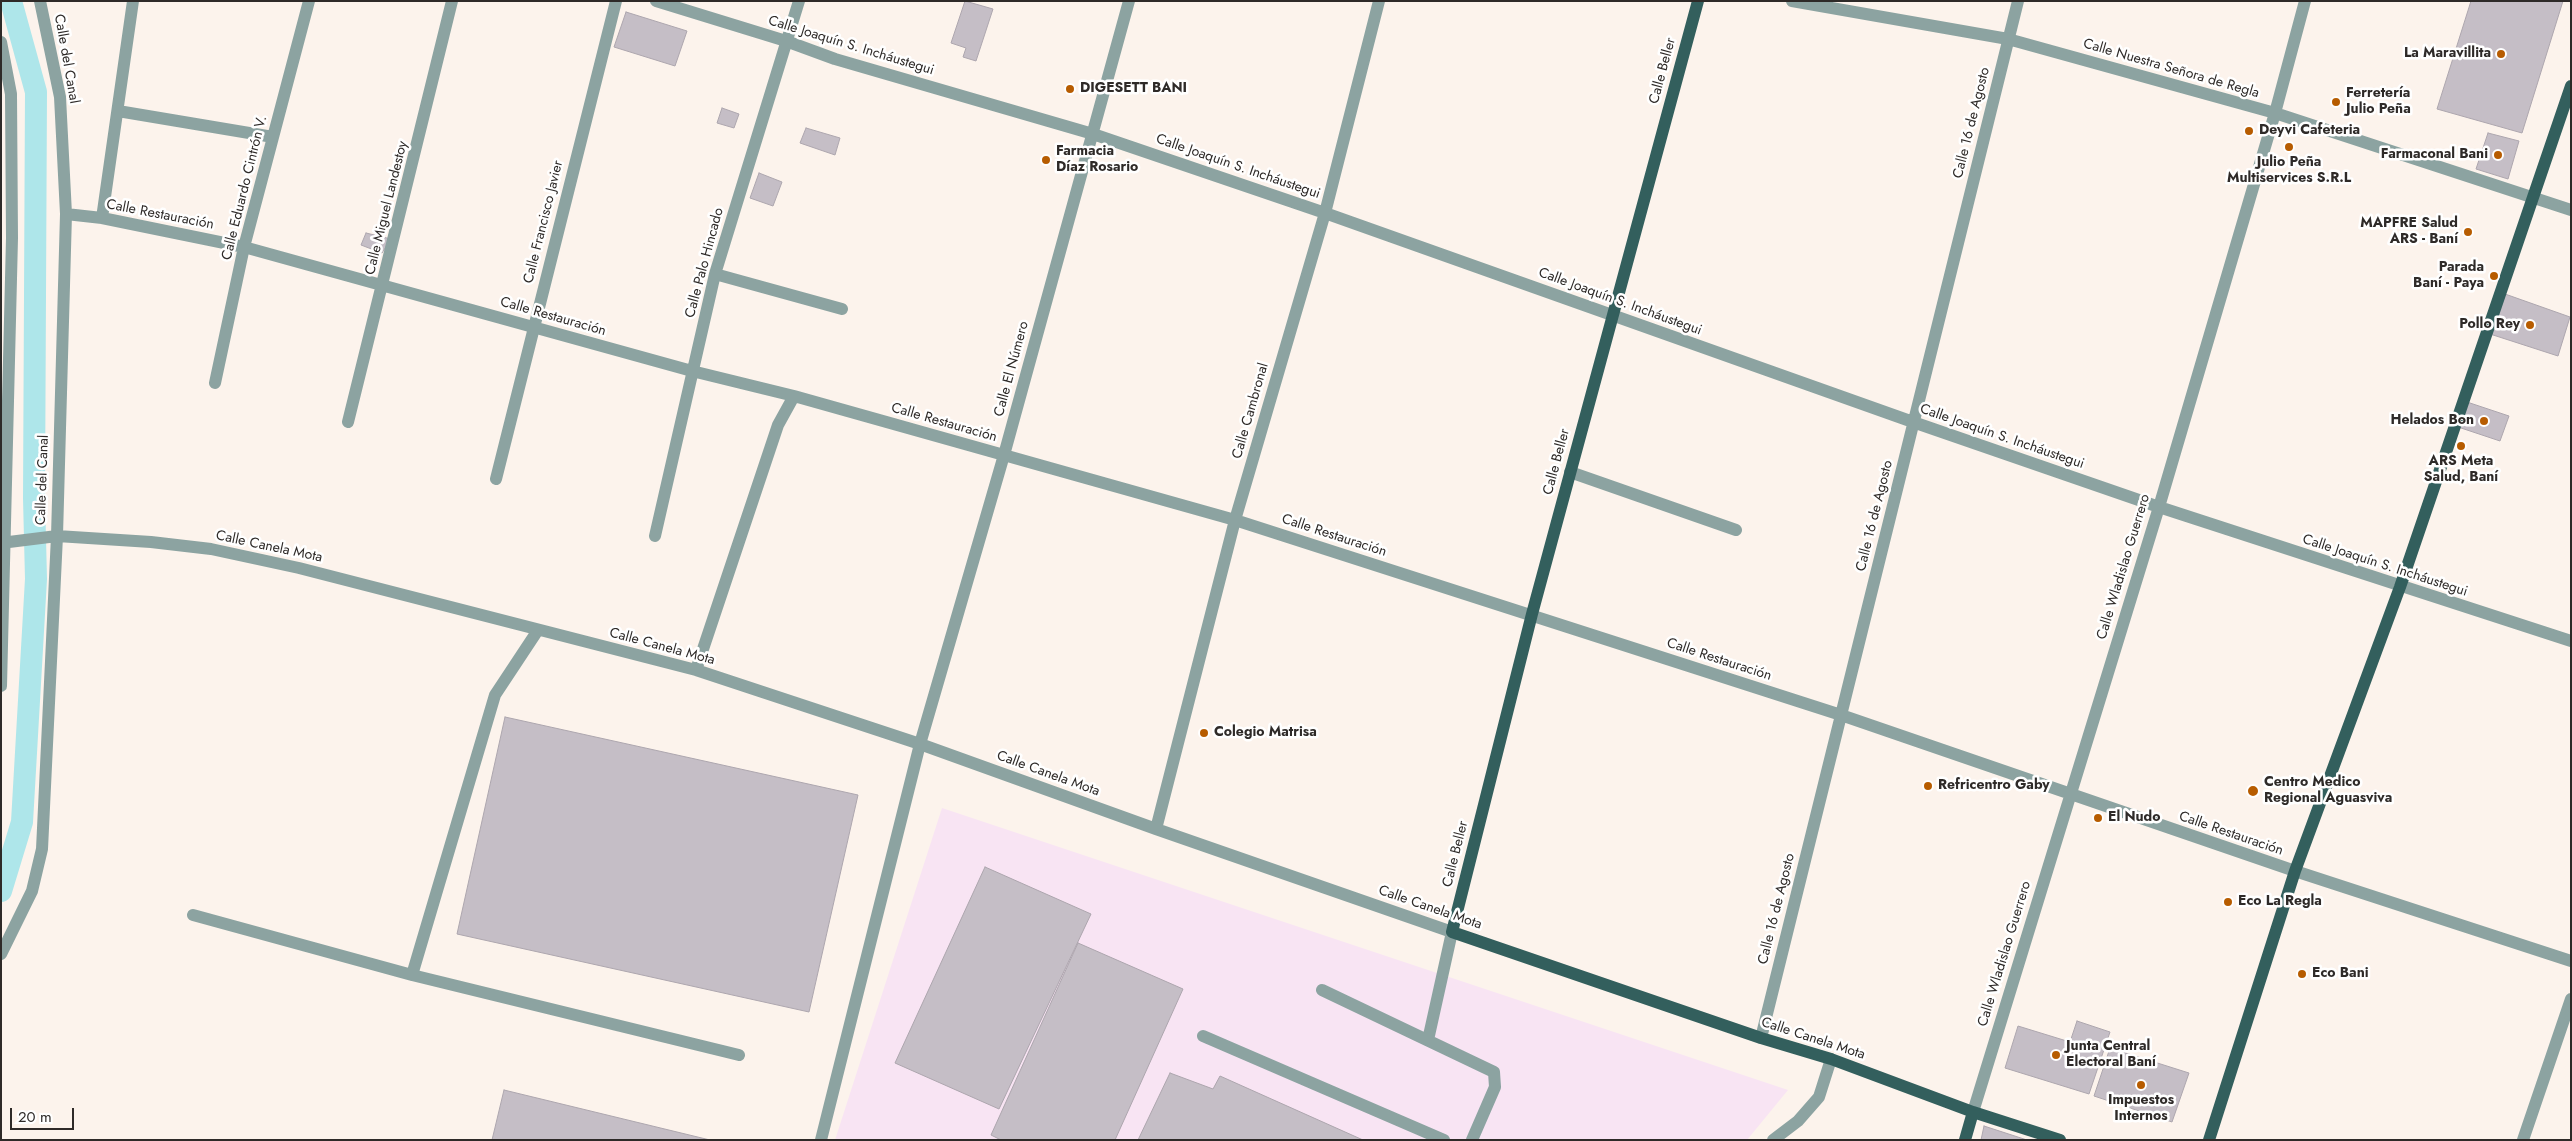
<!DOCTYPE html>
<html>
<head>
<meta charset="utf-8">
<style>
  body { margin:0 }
  #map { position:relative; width:2572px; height:1141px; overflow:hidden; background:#fcf3ec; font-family:Jost,sans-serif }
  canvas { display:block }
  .frame { position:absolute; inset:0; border:2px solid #2e2a28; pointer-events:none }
  .scale { position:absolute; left:10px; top:1108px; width:64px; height:22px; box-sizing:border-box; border:2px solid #2e2a28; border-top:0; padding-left:6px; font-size:15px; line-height:18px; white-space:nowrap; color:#2e2a28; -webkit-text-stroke:4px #fff; paint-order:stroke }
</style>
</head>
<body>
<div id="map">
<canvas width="2572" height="1141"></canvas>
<div class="frame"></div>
<div class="scale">20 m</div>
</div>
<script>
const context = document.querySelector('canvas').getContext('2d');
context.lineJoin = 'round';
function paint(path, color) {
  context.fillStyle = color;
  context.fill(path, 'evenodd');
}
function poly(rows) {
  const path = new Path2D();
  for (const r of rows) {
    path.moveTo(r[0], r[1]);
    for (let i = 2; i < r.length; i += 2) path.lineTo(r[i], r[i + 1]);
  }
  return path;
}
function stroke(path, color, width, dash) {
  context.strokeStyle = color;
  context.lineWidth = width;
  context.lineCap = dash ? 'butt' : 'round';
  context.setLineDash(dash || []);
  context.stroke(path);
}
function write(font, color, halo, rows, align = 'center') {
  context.font = font + ' Jost,sans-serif';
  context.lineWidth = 5;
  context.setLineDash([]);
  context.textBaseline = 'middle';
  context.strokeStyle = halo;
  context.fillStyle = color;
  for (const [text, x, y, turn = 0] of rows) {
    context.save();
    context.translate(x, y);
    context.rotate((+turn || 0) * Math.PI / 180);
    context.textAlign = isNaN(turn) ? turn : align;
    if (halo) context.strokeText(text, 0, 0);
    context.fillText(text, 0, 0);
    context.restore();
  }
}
const industrial = poly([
  [942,808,1788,1090,1747,1140,835,1140]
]);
const canal = poly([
  [1,891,22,822,36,579,34,498,36,92,11,1]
]);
const building = poly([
  [965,1,993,9,976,61,963,57,966,48,951,43,965,1],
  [2471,1,2563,1,2522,133,2437,109,2471,1],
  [626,12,687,31,675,66,614,47,626,12],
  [722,108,739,114,734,128,717,123,722,108],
  [806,128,840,138,835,155,800,143,806,128],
  [2488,133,2519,141,2508,179,2476,169,2488,133],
  [759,173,782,182,773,206,750,198,759,173],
  [366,233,391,239,382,253,361,245,366,233],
  [2505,294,2570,317,2558,356,2490,334,2505,294],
  [2467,402,2509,416,2500,441,2458,427,2467,402],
  [505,717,858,795,809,1012,457,934,505,717],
  [985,867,1091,914,999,1109,895,1063,985,867],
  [1078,943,1183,989,1115,1140,1001,1140,991,1135,1078,943],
  [2077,1021,2110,1032,2089,1094,2005,1068,2018,1026,2070,1042,2077,1021],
  [2110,1048,2189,1073,2172,1122,2094,1096,2110,1048],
  [1170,1073,1213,1089,1220,1076,1363,1140,1138,1140,1170,1073],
  [504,1090,710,1140,492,1140,504,1090],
  [1984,1126,2027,1140,1981,1140,1984,1126]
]);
const minor = poly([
  [656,1,786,41,835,59,1093,134,1325,213,1913,422,2159,507,2571,641],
  [1792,1,2008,39,2275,113,2571,210],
  [1,42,11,94,12,238,1,686],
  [118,111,273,137],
  [66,214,102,218,244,247,692,371,794,396,1235,520,1841,715,2295,871,2571,961],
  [102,218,133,1],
  [715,274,842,309],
  [215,383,244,247,309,1],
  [348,422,452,1],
  [1570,472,1736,530],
  [496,479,616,1],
  [655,536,715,274,799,1],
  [1,543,57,536,151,542,211,549,299,568,696,670,920,744,1156,829,1452,932,1428,1040],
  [696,670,778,425,794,396],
  [1156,829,1235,520,1325,213,1379,1],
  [193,915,412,975,739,1055],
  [1,954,32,891,42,849,57,536,66,214,60,97,40,1],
  [412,975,495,695,538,630],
  [1322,990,1494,1072,1495,1087,1472,1140],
  [1203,1036,1444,1140],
  [1761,1038,2018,1],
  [1973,1112,2159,507,2275,113,2305,1],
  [821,1140,920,744,1004,455,1129,1],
  [1773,1140,1798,1121,1819,1097,1831,1059],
  [2523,1140,2571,999]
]);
const major = poly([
  [1698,1,1532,614,1452,932,1761,1038,1831,1059,1973,1112,2060,1140],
  [1965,1140,1973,1112],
  [2209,1140,2295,871,2400,587,2571,86]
]);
const markers = [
  [2501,54,5,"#b75c00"],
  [1070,89,5,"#b75c00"],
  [2336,102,5,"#b75c00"],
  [2249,131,5,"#b75c00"],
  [2289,147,5,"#b75c00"],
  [2498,155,5,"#b75c00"],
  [1046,160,5,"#b75c00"],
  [2468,232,5,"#b75c00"],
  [2494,276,5,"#b75c00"],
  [2530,325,5,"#b75c00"],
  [2484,421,5,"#b75c00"],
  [2461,446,5,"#b75c00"],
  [1204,733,5,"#b75c00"],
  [1928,786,5,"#b75c00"],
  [2253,791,6,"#b75c00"],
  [2098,818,5,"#b75c00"],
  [2228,902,5,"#b75c00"],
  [2302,974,5,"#b75c00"],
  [2056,1055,5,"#b75c00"],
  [2141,1085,5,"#b75c00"]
];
const streetNames = [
  ["Calle Joaquín S. Incháustegui",851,46,17],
  ["Calle del Canal",66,59,80],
  ["Calle Nuestra Señora de Regla",2171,69,16],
  ["Calle Beller",1663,71,-75],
  ["Calle 16 de Agosto",1972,123,-76],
  ["Calle Joaquín S. Incháustegui",1238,167,19],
  ["Calle Eduardo Cintrón V.",245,188,-76],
  ["Calle Miguel Landestoy",387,208,-76],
  ["Calle Restauración",160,215,11],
  ["Calle Francisco Javier",544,222,-76],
  ["Calle Palo Hincado",705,263,-75],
  ["Calle Joaquín S. Incháustegui",1620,302,20],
  ["Calle Restauración",553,317,16],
  ["Calle El Número",1012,369,-75],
  ["Calle Cambronal",1251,411,-74],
  ["Calle Restauración",944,423,16],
  ["Calle Joaquín S. Incháustegui",2002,437,19],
  ["Calle Beller",1557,462,-75],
  ["Calle del Canal",43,480,-88],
  ["Calle 16 de Agosto",1875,516,-76],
  ["Calle Restauración",1334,536,18],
  ["Calle Canela Mota",269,547,12],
  ["Calle Joaquín S. Incháustegui",2385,566,18],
  ["Calle Wladislao Guerrero",2124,567,-73],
  ["Calle Canela Mota",662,647,15],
  ["Calle Restauración",1719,660,18],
  ["Calle Canela Mota",1048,774,20],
  ["Calle Restauración",2231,834,19],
  ["Calle Beller",1456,854,-76],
  ["Calle Canela Mota",1430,908,19],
  ["Calle 16 de Agosto",1777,909,-76],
  ["Calle Wladislao Guerrero",2005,954,-73],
  ["Calle Canela Mota",1813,1039,18]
];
const poiNames = [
  ["La Maravillita",2491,54,"right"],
  ["DIGESETT BANI",1080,89],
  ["Ferretería",2346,94],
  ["Julio Peña",2346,110],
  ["Deyvi Cafeteria",2259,131],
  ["Farmacia",1056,152],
  ["Díaz Rosario",1056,168],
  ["Farmaconal Bani",2488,155,"right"],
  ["Julio Peña",2289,163,"center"],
  ["Multiservices S.R.L",2289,179,"center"],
  ["MAPFRE Salud",2458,224,"right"],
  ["ARS - Baní",2458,240,"right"],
  ["Parada",2484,268,"right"],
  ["Baní - Paya",2484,284,"right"],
  ["Pollo Rey",2520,325,"right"],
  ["Helados Bon",2474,421,"right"],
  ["ARS Meta",2461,462,"center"],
  ["Salud, Baní",2461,478,"center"],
  ["Colegio Matrisa",1214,733],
  ["Centro Medico",2264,783],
  ["Regional Aguasviva",2264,799],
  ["Refricentro Gaby",1938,786],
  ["El Nudo",2108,818],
  ["Eco La Regla",2238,902],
  ["Eco Bani",2312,974],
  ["Junta Central",2066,1047],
  ["Electoral Baní",2066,1063],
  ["Impuestos",2141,1101,"center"],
  ["Internos",2141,1117,"center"]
];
paint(industrial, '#f8e4f3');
stroke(canal, '#aee6ea', 22);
paint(building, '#c5bec6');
stroke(building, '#ada6ae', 1);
stroke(minor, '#8ca3a1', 12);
stroke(major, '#335f5d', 12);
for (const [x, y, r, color] of markers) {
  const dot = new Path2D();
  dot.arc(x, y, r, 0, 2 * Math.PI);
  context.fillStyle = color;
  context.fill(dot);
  stroke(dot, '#fff', 2);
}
write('14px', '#2e2a28', '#fff', streetNames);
write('bold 14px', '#2e2a28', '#fff', poiNames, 'left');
</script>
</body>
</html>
